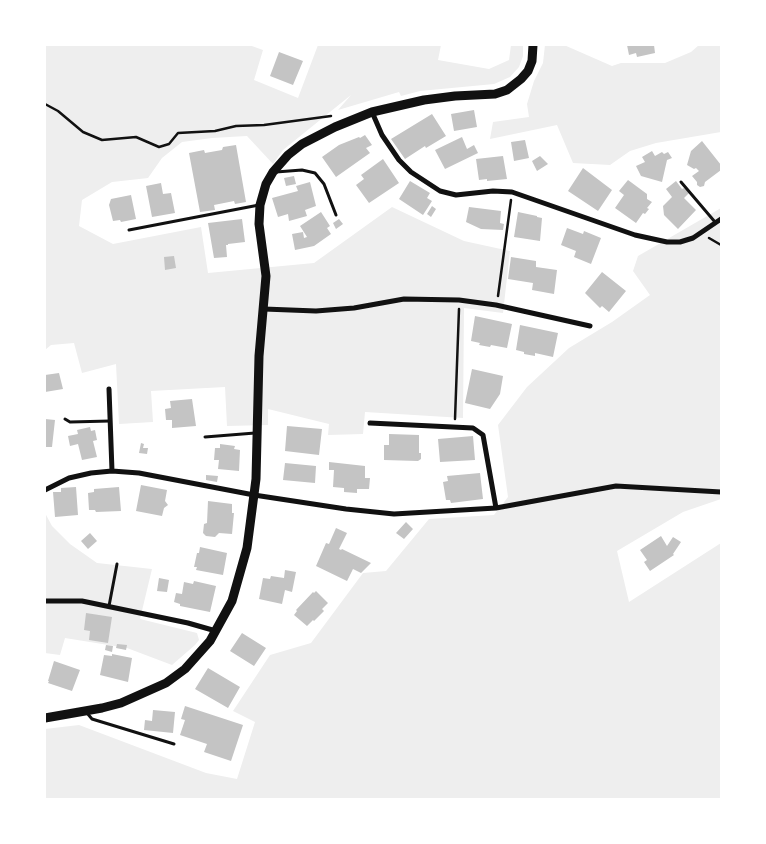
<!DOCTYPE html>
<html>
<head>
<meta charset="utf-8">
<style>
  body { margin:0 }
  #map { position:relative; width:766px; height:844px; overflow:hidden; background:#fff; font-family:"Fira Sans",sans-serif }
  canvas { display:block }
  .frame { position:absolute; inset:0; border:46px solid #fff; pointer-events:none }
</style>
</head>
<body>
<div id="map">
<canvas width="766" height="844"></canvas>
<div class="frame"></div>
</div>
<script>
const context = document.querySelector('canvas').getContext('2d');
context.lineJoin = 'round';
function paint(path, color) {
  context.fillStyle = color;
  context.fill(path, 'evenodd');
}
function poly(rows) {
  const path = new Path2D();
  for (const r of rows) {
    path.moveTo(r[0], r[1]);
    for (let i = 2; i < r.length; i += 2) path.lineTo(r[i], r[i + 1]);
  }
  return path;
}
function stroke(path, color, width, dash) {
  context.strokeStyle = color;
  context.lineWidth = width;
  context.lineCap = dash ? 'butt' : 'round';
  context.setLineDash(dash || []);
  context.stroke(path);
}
const green = poly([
  [45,45,249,45,263,50,254,80,298,98,318,45,441,45,438,60,489,69,509,60,511,45,523,45,523,56,519,67,510,77,494,84,420,91,401,96,399,92,338,110,351,95,283,150,273,164,247,136,212,138,182,142,162,158,148,178,112,182,82,200,79,226,113,244,201,227,208,273,314,263,392,207,464,241,510,251,503,313,464,308,463,418,365,412,363,434,328,435,329,424,268,409,268,425,227,426,225,387,151,391,153,422,119,424,116,364,82,373,74,343,51,345,45,350],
  [545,45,564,45,612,66,621,63,665,63,691,52,699,45,721,45,721,132,656,143,630,151,610,165,573,163,557,125,490,139,493,122,529,117,527,104,534,81,543,63],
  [721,208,721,499,683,512,617,551,629,602,721,543,721,799,45,799,45,729,79,725,206,773,237,779,255,722,233,711,270,655,311,643,363,573,386,571,429,519,494,515,508,497,498,425,527,387,569,348,612,322,650,295,633,271,638,256],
  [45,513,52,526,70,544,97,563,152,569,140,619,197,633,199,640,195,645,172,665,127,648,65,638,60,655,45,653]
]);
const building = poly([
  [627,45,654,45,655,53,637,57,636,53,629,55],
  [279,52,303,61,293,85,270,76],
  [474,110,477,127,454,131,451,114],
  [432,114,446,136,426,148,425,146,405,159,391,139],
  [365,135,372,145,366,148,370,153,336,177,322,157,339,145,359,137,360,138],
  [462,137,467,149,474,145,478,153,445,169,435,150],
  [525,140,529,158,514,161,511,142],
  [702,141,721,165,721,170,705,182,704,186,700,187,697,185,697,182,692,176,699,171,696,168,694,169,687,165,691,151],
  [236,145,246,202,235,204,234,201,214,205,215,210,200,212,189,153,204,150,205,153,222,150,223,147],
  [652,151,655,156,662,152,664,154,668,152,672,158,667,160,662,182,641,176,636,166,645,162,642,157],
  [503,156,507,179,487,181,487,179,479,180,476,159],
  [540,156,548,164,537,171,532,161],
  [383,159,399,183,369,203,356,185,364,179,361,175],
  [583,168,612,190,598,211,568,191],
  [294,176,296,184,286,186,284,178],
  [628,180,647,194,647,199,652,202,647,208,649,209,645,214,643,213,636,223,615,208,624,195,619,191],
  [410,181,430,193,427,198,432,201,423,215,399,199],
  [676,181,682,189,684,188,689,193,684,198,696,210,678,229,664,215,663,206,672,197,666,189],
  [310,182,316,206,305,210,307,216,289,221,288,214,278,217,272,198,298,191,296,186],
  [161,183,163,194,171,193,175,213,152,217,146,186],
  [131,195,136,219,121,222,120,220,113,221,109,205,111,199],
  [432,206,436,209,431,217,427,214],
  [469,207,501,211,500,223,504,224,503,230,481,229,466,222],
  [321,212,330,226,327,228,331,234,314,246,295,250,292,234,303,232,304,238,307,237,300,226],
  [518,212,537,216,537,217,542,218,540,241,514,237],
  [242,219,245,242,228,244,228,245,226,245,227,257,214,258,208,223],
  [339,219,343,224,336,229,333,223],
  [567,228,583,234,584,231,601,238,591,264,574,257,576,251,561,245],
  [174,256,176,268,165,270,164,257],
  [511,257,536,261,536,267,557,270,554,294,532,290,533,283,508,279],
  [602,272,626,291,609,312,602,306,600,308,585,293],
  [475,316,512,324,507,348,491,345,490,347,479,345,480,343,471,341],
  [520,325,558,333,553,357,535,353,535,356,524,354,524,352,516,350],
  [472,369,503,376,500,394,490,409,465,403],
  [59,373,63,389,45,392,45,375],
  [192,399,196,426,172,428,172,420,166,420,165,409,171,408,170,401],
  [45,419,55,420,52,447,45,447],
  [287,426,322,429,319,455,285,451],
  [90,427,91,431,95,430,97,440,93,441,97,457,82,460,78,444,70,446,68,436,78,434,77,430],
  [389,434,419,435,419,453,421,453,421,459,418,461,384,460,384,445,389,445],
  [473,436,475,460,440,462,438,439],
  [141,443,144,444,143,448,148,448,147,454,139,453],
  [220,444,235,446,234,449,240,450,239,471,218,469,219,460,214,460,215,448,220,448],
  [329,462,365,466,365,478,370,478,369,489,357,489,357,493,344,492,344,488,333,487,334,470,329,470],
  [285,463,316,466,315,483,283,480],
  [480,473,483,499,451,503,450,500,446,500,443,482,448,481,447,476],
  [206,475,218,476,217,482,206,480],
  [141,485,167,490,165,501,168,505,164,508,162,516,136,511],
  [76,487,78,515,55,517,53,492,61,492,61,488],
  [119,487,121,511,96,512,95,510,89,510,88,493,94,492,94,489],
  [208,501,232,504,232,513,234,513,232,534,219,533,215,537,206,536,203,533,204,524,207,523],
  [406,522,413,529,404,539,396,533],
  [336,528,347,533,339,549,341,550,342,549,371,563,361,573,353,569,347,581,316,566,326,543,329,544],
  [90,533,97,541,88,549,81,541],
  [661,536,667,546,673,537,681,542,673,554,674,555,650,571,644,562,647,560,640,550],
  [200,547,227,553,223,575,196,570,197,567,194,567,197,553,199,553],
  [285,570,296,572,292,592,285,590,282,604,259,599,263,578,270,579,271,576,284,578],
  [159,578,169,580,167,592,157,591],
  [194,581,216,586,210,612,180,606,180,604,174,602,176,593,182,594,184,582,193,584],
  [316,591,328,603,322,609,324,611,314,621,313,620,307,626,294,615,297,611,296,610,313,592,314,593],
  [86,613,112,617,108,643,89,640,90,631,84,630],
  [242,633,266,648,254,666,230,651],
  [117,644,127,645,126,650,116,648],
  [106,645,113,646,112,652,105,650],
  [112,654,132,658,128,682,100,675,104,655,112,656],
  [54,661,80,670,72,691,48,683,49,681,48,681],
  [208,668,240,687,228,708,195,689],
  [185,706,243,725,231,761,204,752,207,744,180,735,185,720,181,719],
  [153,710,175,712,173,733,144,730,145,720,152,721]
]);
const path = poly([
  [45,104,58,111,83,132,102,140,136,137,159,147,169,144,178,133,215,131,236,126,264,125,331,116],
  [709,238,721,245],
  [498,296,511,200],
  [455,419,459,309]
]);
const service = poly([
  [276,172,302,170,315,173,324,184,336,215],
  [681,182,715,222],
  [129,230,259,205],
  [65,419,70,422,110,421],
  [205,437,255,433],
  [109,606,117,564],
  [87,713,92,719,174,744]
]);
const minor = poly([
  [372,112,382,135,399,160,411,172,440,191,456,195,493,191,512,192,635,235,667,242,680,242,693,238,721,219],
  [264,309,316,311,354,308,404,299,459,300,496,305,590,326],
  [109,389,112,471],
  [370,423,473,428,483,435,496,508],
  [45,490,69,478,91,473,112,471,139,473,254,495,346,509,394,514,496,508,616,486,721,492],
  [45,601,82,601,188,623,216,631]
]);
const tertiary = poly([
  [45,718,102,708,121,703,166,683,185,669,210,641,232,601,247,548,256,479,259,356,266,276,259,224,260,205,266,184,273,172,288,155,302,144,335,127,372,112,424,100,455,96,495,94,507,90,521,79,528,71,532,61,533,45]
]);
paint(green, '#eee');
paint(building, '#c4c4c4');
stroke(path, '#111', 2.5);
stroke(service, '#111', 3);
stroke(minor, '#111', 5);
stroke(tertiary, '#111', 9);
</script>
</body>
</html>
